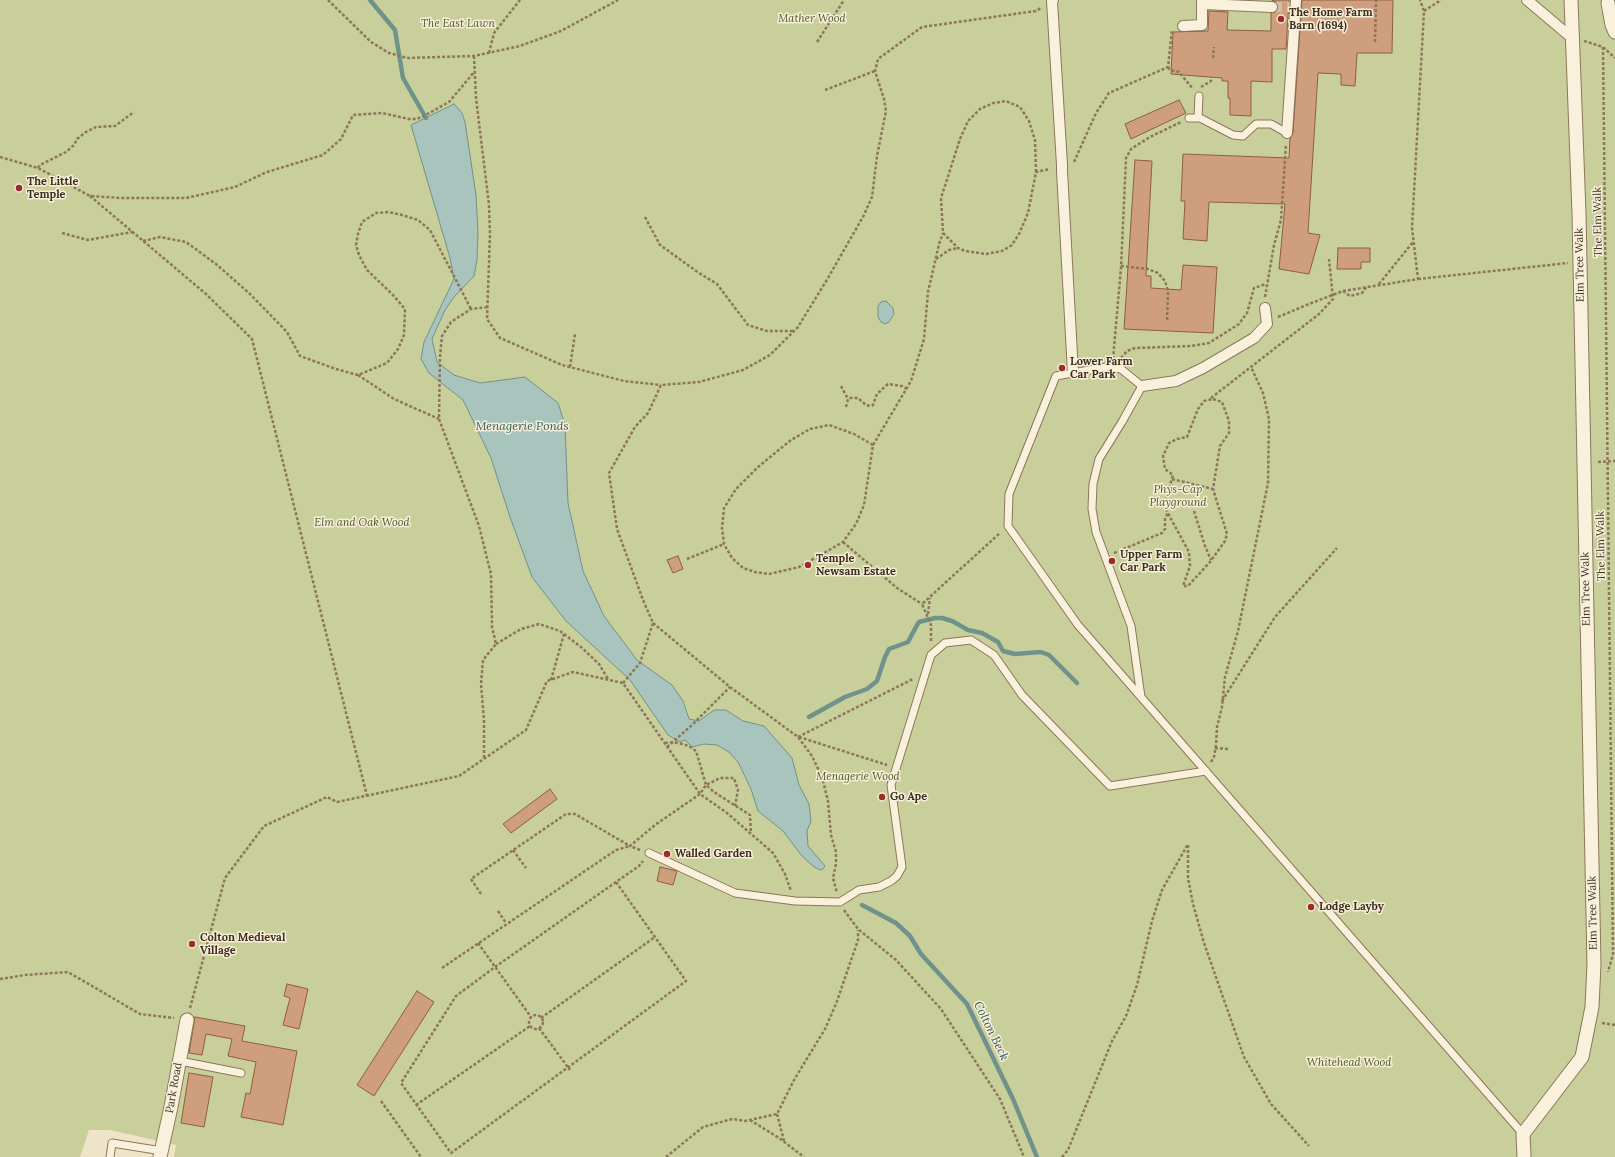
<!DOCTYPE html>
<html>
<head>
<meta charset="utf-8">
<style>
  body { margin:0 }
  canvas { display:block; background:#f0e4c8 }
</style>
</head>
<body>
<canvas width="1615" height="1157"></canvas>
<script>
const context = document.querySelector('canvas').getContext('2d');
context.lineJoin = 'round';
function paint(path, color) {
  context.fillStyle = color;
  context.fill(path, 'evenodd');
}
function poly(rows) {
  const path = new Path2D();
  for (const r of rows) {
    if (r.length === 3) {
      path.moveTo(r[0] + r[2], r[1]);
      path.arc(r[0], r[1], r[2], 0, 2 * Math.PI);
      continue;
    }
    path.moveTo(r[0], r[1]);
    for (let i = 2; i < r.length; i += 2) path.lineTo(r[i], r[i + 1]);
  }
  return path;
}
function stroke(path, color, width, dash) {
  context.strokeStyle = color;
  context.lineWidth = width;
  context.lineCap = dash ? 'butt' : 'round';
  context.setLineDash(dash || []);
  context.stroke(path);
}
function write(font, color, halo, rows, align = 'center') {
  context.font = font + ' Lora,serif';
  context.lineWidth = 3;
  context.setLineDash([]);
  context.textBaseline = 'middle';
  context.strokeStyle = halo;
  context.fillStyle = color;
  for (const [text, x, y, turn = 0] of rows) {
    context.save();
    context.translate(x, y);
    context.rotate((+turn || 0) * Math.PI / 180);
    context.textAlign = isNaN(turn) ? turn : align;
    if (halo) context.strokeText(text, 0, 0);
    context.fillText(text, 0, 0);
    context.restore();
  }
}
const green = poly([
  [0,0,1615,0,1615,1157,174,1157,176,1145,110,1130,89,1130,80,1157,0,1157]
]);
const water = poly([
  [454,104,462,113,465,122,476,195,478,232,477,260,474,276,454,297,445,310,432,339,437,362,454,375,480,383,525,377,558,403,565,425,568,503,583,571,604,616,637,660,672,685,683,701,689,719,699,721,714,710,726,710,743,721,764,726,792,758,799,785,809,804,811,821,807,831,808,846,825,866,823,869,820,870,813,866,802,856,783,831,758,811,751,789,738,762,729,752,717,745,704,744,692,747,685,740,680,742,668,735,630,680,566,621,532,577,510,517,491,458,463,400,429,373,421,359,424,342,454,279,450,258,411,125,454,104],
  [886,301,893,308,894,314,889,322,885,324,881,322,878,317,878,306,881,302,886,301]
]);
const stream = poly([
  [370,0,395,30,403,78,426,118],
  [809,717,845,697,867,689,877,681,885,657,889,649,908,642,917,625,919,622,935,618,942,618,952,621,968,630,982,633,998,642,1003,651,1015,654,1041,652,1049,655,1077,683],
  [862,905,896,923,910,936,921,954,967,1004,1013,1099,1037,1157]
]);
const building = poly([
  [1272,0,1289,0,1286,49,1272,49,1272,82,1251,81,1251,116,1230,115,1230,98,1228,98,1228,81,1222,81,1222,78,1171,74,1173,32,1208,31,1209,11,1228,12,1227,30,1271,31,1271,13,1277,11,1278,7,1276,2,1272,0],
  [1302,0,1393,0,1392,53,1357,53,1355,86,1341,85,1341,74,1318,73,1308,233,1320,235,1309,274,1279,269,1285,204,1209,202,1207,241,1183,239,1185,201,1181,201,1183,154,1289,158,1290,139,1293,133,1302,0],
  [1179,100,1186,113,1131,139,1125,124,1179,100],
  [1135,160,1152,161,1146,276,1151,276,1151,288,1181,290,1183,265,1217,267,1213,333,1124,329,1135,160],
  [1338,248,1370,248,1370,262,1361,262,1361,269,1337,269,1338,248],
  [678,556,683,569,673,573,667,560,678,556],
  [550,789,557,799,511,833,503,824,550,789],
  [660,867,677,871,673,885,657,881,660,867],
  [287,984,308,989,299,1029,283,1025,290,998,284,996,287,984],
  [417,991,434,1002,374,1096,357,1085,417,991],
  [195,1017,245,1026,242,1041,297,1051,283,1125,241,1117,246,1093,250,1094,256,1062,228,1056,232,1039,206,1034,202,1055,189,1053,195,1017],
  [189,1073,213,1077,204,1127,181,1123,189,1073]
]);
const pedestrianTunnel = poly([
  [1272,7,1291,7]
]);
const path = poly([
  [328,0,371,42,389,53,407,58,474,56,520,46,561,31,618,0],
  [1424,11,1441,0],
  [1584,41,1603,47,1615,58],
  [817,42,844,0],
  [1375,42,1376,0],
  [1603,47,1613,954,1608,972],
  [489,53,494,33,520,0],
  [474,56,476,98,489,205,490,234,487,319,500,338,562,365,624,381,661,385],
  [1213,58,1214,47],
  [1168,67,1170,70,1179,72,1193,89],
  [1201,87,1211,81,1212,77],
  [825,90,875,71],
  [0,157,38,168,90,196,121,198,186,198,235,187,267,172,323,155,341,139,353,115,382,113,409,119,416,119,422,117,449,102,475,71],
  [1074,162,1096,113,1109,93,1168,67,1172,30],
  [38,168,40,165,66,152,74,145,77,139,86,132,96,127,115,126,134,112],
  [1036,172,1035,140,1029,121,1020,107,1006,101,993,103,980,109,968,121,960,139,941,198,943,233,958,248,965,251,986,254,1002,251,1012,245,1019,234,1028,213,1036,172,1050,169],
  [90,196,206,294,252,339,367,796],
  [645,217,660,245,699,273,717,284,748,325,767,331,793,331],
  [62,233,88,240,132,232],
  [143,241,160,237,186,242,216,264,250,294,287,332,300,356,336,369,358,375,387,363,398,349,404,335,405,309,393,295,367,270,359,255,356,245,358,234,362,222,376,213,388,212,402,215,418,220,430,230,471,309],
  [936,259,949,250,958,248],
  [1121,266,1148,269,1158,273,1165,281,1168,291,1167,322],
  [1418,279,1568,263],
  [1379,284,1413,242],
  [1343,291,1350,296,1362,293,1367,286],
  [1265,297,1274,245,1281,220,1286,144],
  [1278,317,1309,304,1343,291,1418,279,1412,228,1424,11,1420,0],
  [1121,358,1127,351,1135,348,1191,346,1209,343,1239,324,1247,313,1254,288,1266,284],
  [1113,359,1121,268,1126,158,1131,149,1150,137,1181,122],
  [570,367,575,334],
  [358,375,394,399,439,419],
  [841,386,848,399],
  [1211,398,1319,314,1333,299,1329,259],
  [1213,399,1222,402,1229,421,1229,433,1220,446,1213,489,1227,534,1225,541,1210,562,1188,586,1183,586,1190,566,1189,552,1164,506,1173,475,1165,469,1163,456,1169,443,1177,439,1187,437,1198,409,1204,401,1213,399],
  [846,407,848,399,850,398,858,398,866,405,870,406,873,405,877,394,888,384,902,386,907,389],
  [873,445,854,434,829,425,810,429,791,440,758,467,736,489,724,508,722,528,724,544,732,558,743,568,755,572,769,574,799,567,817,557,843,542,856,524,864,505,873,445,911,381,924,339,928,292,939,244,943,233],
  [1598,462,1615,461],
  [1172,479,1213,489],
  [1194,511,1205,546,1211,560],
  [843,542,897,588,922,604],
  [1114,553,1162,533,1165,529,1165,518,1168,513],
  [687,559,724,544],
  [928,614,930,598],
  [653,623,730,687,798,737,812,756,822,777,828,801,831,835,836,852,836,864,833,878,837,893],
  [931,641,931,625,922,604,1000,533],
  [496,644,521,629,539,624,560,631,581,647,599,664,608,679],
  [551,680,564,634],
  [623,683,640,663,653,623,643,600,617,529,609,473,635,427,648,413,661,385,699,382,743,370,770,355,798,327,828,278,864,215,872,197,877,156,886,111,884,99,875,71,878,59,922,27,1036,11,1041,8],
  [1222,701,1275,617,1337,548],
  [798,737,913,679],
  [799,737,887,765],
  [665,743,673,742,682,744,689,746,696,751,706,785,714,792,750,815,751,833],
  [667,747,692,725,730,687],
  [1215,748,1228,749],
  [484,758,484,720,481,684,483,660,496,644,492,627,491,574,479,526,439,419,440,356,442,336,451,322,471,309,488,307],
  [1211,762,1214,757,1216,745,1217,727,1222,707,1225,677,1238,631,1268,483,1269,419,1263,393,1251,367],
  [1188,845,1188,878,1193,904,1204,943,1244,1057,1271,1104,1309,1146],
  [513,850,526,868],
  [640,850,630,846,655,825,700,794,706,785,720,778,734,778,738,790,735,806],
  [616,882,686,981,451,1153,401,1083,456,996,495,967,616,882,639,866,643,861],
  [481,894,471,879,566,814,575,814,630,846],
  [844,910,858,929,896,960,941,1009,1000,1099,1024,1157],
  [498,911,506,923],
  [478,943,531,1017],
  [442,968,616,850,630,846],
  [0,979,25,975,68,972,140,1014,174,1018],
  [190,1008,225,878,264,826,327,797,337,802,459,776,526,730,547,681,573,672,623,683,700,794,727,813,773,853,785,874,791,891],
  [536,1022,7],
  [541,1018,655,937],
  [1602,1023,1615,1025],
  [539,1028,570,1070],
  [381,1101,421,1157],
  [416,1105,530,1026],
  [777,1114,784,1141],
  [750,1120,779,1138,804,1157],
  [666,1157,703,1127,732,1119,745,1121,777,1114,794,1080,825,1029,836,1004,858,940,858,930],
  [1062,1157,1068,1150,1112,1041,1126,1016,1137,985,1152,921,1162,890,1188,844]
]);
const service = poly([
  [1189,118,1200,118,1233,135,1243,136,1256,124,1271,124,1287,133],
  [1198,118,1199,96],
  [1141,697,1131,626,1096,532,1092,509,1093,484,1099,459,1122,422,1142,386,1121,369,1106,367,1056,376,1009,494,1008,526,1078,625,1523,1134],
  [649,853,735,893,795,901,840,902,859,890,879,887,891,881,897,876,902,867,891,785,931,655,945,643,971,640,994,655,1022,695,1110,786,1206,771],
  [180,1061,241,1073],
  [110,1157,112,1143,162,1151]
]);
const pedestrian = poly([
  [1053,0,1052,1,1062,165],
  [1202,0,1202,4,1272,7],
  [1527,0,1572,38],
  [1183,26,1202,25,1202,4],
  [1287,133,1296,0],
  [1062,171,1073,373],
  [1142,386,1176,381,1203,368,1254,338,1267,324,1265,308]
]);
const minor = poly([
  [1608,3,1612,25,1615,32],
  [160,1157,171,1107,187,1020],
  [1524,1157,1523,1134,1582,1057,1592,1007,1594,964,1579,213,1571,0]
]);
const pedestrianBridge = poly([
  [1062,165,1062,171]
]);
const markers = [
  [1281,19,4,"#9e2a2b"],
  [19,188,4,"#9e2a2b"],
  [1062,368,4,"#9e2a2b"],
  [1112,561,4,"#9e2a2b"],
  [808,565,4,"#9e2a2b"],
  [882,797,4,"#9e2a2b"],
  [667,854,4,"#9e2a2b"],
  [1311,907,4,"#9e2a2b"],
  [192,944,4,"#9e2a2b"]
];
const poiNames = [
  ["The Home Farm",1289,13],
  ["Barn (1694)",1289,26],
  ["The Little",27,182],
  ["Temple",27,195],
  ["Lower Farm",1070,362],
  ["Car Park",1070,375],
  ["Upper Farm",1120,555],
  ["Car Park",1120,568],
  ["Temple",816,559],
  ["Newsam Estate",816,572],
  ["Go Ape",890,797],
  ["Walled Garden",675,854],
  ["Lodge Layby",1319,907],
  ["Colton Medieval",200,938],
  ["Village",200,951]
];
const parkNames = [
  ["Mather Wood",812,19],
  ["The East Lawn",458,24],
  ["Phys-Cap",1178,490],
  ["Playground",1178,503],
  ["Elm and Oak Wood",362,523],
  ["Menagerie Wood",858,777],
  ["Whitehead Wood",1349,1063]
];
const streetNames = [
  ["The Elm Walk",1598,222,-91],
  ["Elm Tree Walk",1580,265,-91],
  ["The Elm Walk",1601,546,-91],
  ["Elm Tree Walk",1586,589,-91],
  ["Elm Tree Walk",1593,913,-91],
  ["Park Road",174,1088,-80]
];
const waterNames = [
  ["Menagerie Ponds",522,427],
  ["Colton Beck",991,1031,64]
];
paint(green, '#c9cf9b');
paint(water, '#a9c4bc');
stroke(water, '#6f938a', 1);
stroke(stream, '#6f938a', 4.5);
paint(building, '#cf9f7d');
stroke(building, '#8d5f41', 1);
stroke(pedestrianTunnel, '#ccc0a6', 10, [10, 5]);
stroke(service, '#8d765c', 9);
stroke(pedestrian, '#8d765c', 12);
stroke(minor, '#8d765c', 15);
stroke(path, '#8d765c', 2.5, [3, 2]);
stroke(service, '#faf1dc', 7);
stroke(pedestrian, '#faf1dc', 10);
stroke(minor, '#faf1dc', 13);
stroke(pedestrianBridge, '#8d765c', 12, []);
stroke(pedestrianBridge, '#faf1dc', 10);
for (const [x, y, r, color] of markers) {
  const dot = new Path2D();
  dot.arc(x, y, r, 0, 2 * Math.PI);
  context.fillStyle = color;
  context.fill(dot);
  stroke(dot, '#f7eed8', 1.5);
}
write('bold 11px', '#3d2e20', '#f7eed8', poiNames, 'left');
write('italic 11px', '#4d5a26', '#f7eed8', parkNames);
write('11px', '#3d2e20', '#f7eed8', streetNames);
write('italic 12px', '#2f5d5a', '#f7eed8', waterNames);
</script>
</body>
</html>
